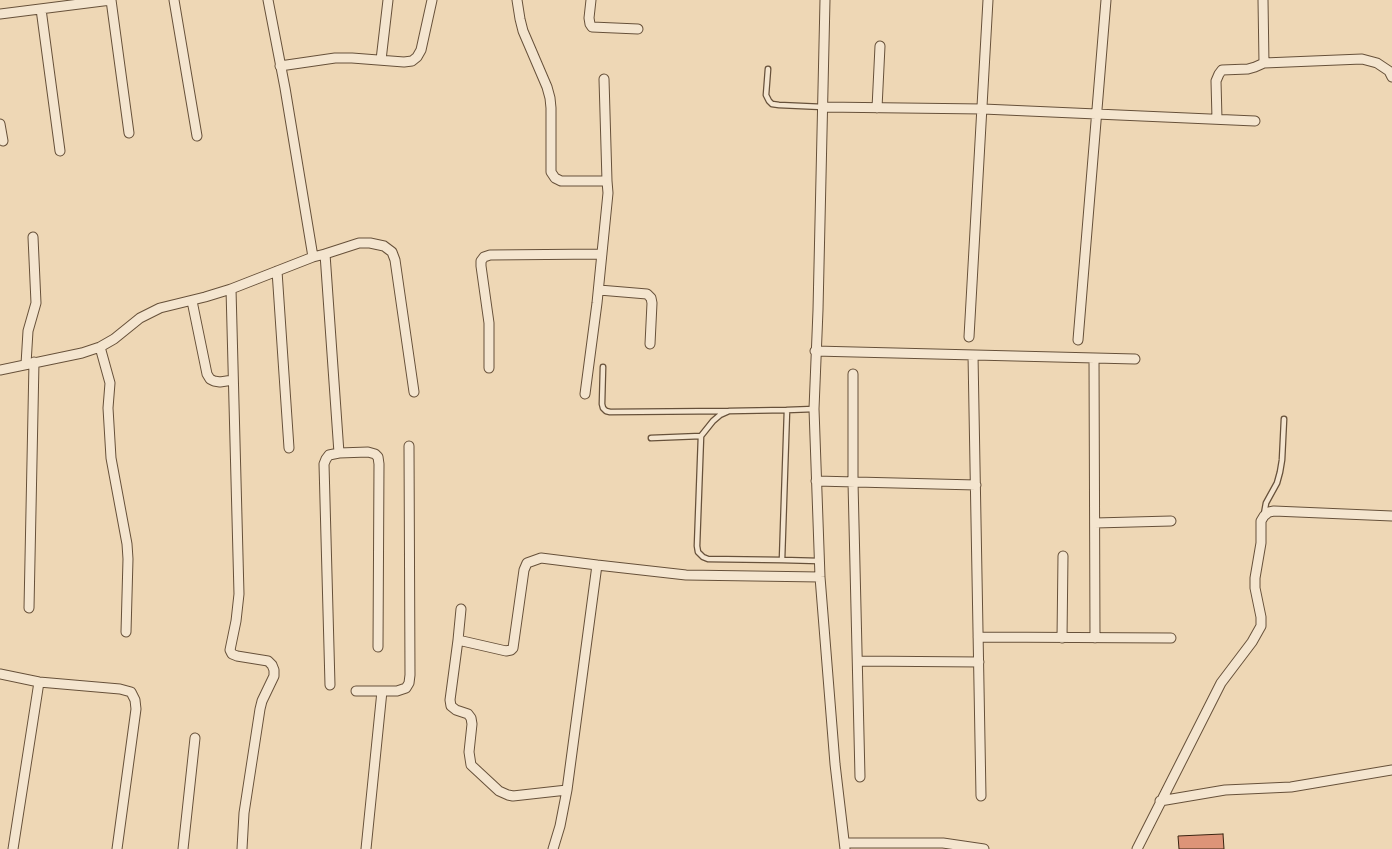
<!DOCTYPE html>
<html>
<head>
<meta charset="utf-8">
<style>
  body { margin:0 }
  canvas { display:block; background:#eed7b5 }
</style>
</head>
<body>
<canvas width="1392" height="849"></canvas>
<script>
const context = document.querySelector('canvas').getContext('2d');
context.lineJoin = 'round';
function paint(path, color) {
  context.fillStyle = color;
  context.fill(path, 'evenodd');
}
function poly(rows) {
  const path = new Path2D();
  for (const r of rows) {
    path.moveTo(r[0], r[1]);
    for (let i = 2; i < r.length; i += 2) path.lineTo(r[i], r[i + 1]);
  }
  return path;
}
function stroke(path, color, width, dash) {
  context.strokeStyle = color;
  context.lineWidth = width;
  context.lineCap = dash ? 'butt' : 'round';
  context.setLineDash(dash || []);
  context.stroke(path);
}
const building = poly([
  [1223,834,1224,849,1179,849,1178,836,1223,834]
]);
const service = poly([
  [768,69,766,95,769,101,772,104,779,105,823,107],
  [603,367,602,404,603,408,606,411,610,412,729,411],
  [814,409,787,410,782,560,819,561],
  [701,436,697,546,698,552,703,557,708,559,782,560],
  [651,438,701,436,713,421,720,415,729,411,787,410],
  [1264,514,1266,503,1277,483,1280,472,1282,460,1284,419]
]);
const minor = poly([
  [174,0,197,136],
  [268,0,285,88,313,257],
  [517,0,520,19,523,31,547,87,550,98,551,108,551,172,555,178,561,181,607,181,608,193,597,303,585,394],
  [591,0,589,18,590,24,592,27,638,29],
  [825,0,818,310,814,409,820,577,835,764,845,849],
  [1263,0,1264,63,1362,59,1377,63,1389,71,1392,77],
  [41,9,60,151],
  [0,14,111,0,129,133],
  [381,60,388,0],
  [280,66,335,58,352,58,404,62,412,61,417,57,421,50,432,0],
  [604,79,607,181],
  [823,107,983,109,1255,121],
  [877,108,880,46],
  [1217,119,1216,81,1219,74,1222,70,1248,69,1255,67,1264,63],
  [0,124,3,141],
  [325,254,359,243,370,243,384,246,392,252,395,260,414,392],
  [277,271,289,448],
  [231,289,239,594,236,621,230,650,232,654,237,656,268,661,272,665,274,670,274,676,262,701,260,709,244,813,242,849],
  [599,290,647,294,651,298,652,303,650,344],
  [192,301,207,374,210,379,214,381,220,382,233,380],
  [969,337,988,0],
  [1078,340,1106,0],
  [100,347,110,383,108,408,111,458,127,544,128,559,126,632],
  [815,351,1135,359],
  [973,355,981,796],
  [1094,358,1095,638],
  [26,364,28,331,36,303,33,237],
  [489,368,489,323,481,266,481,261,484,257,490,255,602,254],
  [0,370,82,353,100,347,114,339,140,318,160,308,205,297,231,289,313,257,325,254,339,453,368,452,375,454,378,457,379,464,378,647],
  [853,374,853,482,860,777],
  [816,481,976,485],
  [1095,523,1171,521],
  [29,608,34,362],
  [978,637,1171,638],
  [1062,638,1063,556],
  [458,640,461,609],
  [858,661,979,662],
  [0,674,39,682,120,689,131,692,135,700,136,709,117,849],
  [330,685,324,464,326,459,329,455,339,453],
  [356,691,382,691],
  [567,790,513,796,508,795,499,791,471,765,469,752,472,724,471,718,468,714,456,710,451,706,450,700,458,640,506,651,511,650,513,648,524,570,527,563,541,558,597,565],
  [1160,801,1225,790,1291,787,1392,770],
  [845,843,943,843,984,849],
  [13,849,39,682],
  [183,849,195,738],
  [366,849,382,691,397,691,406,688,409,683,410,675,409,446],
  [553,849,560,826,567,790,597,565,686,575,820,577],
  [1137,849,1221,683,1252,642,1261,626,1261,617,1255,588,1255,578,1261,543,1261,521,1264,516,1269,512,1274,511,1392,516]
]);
paint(building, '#dd9478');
stroke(building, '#3a2411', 1);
stroke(service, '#67513a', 7);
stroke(minor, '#67513a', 11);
stroke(service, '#f4e5cf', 4.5);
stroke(minor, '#f4e5cf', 9);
</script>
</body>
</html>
